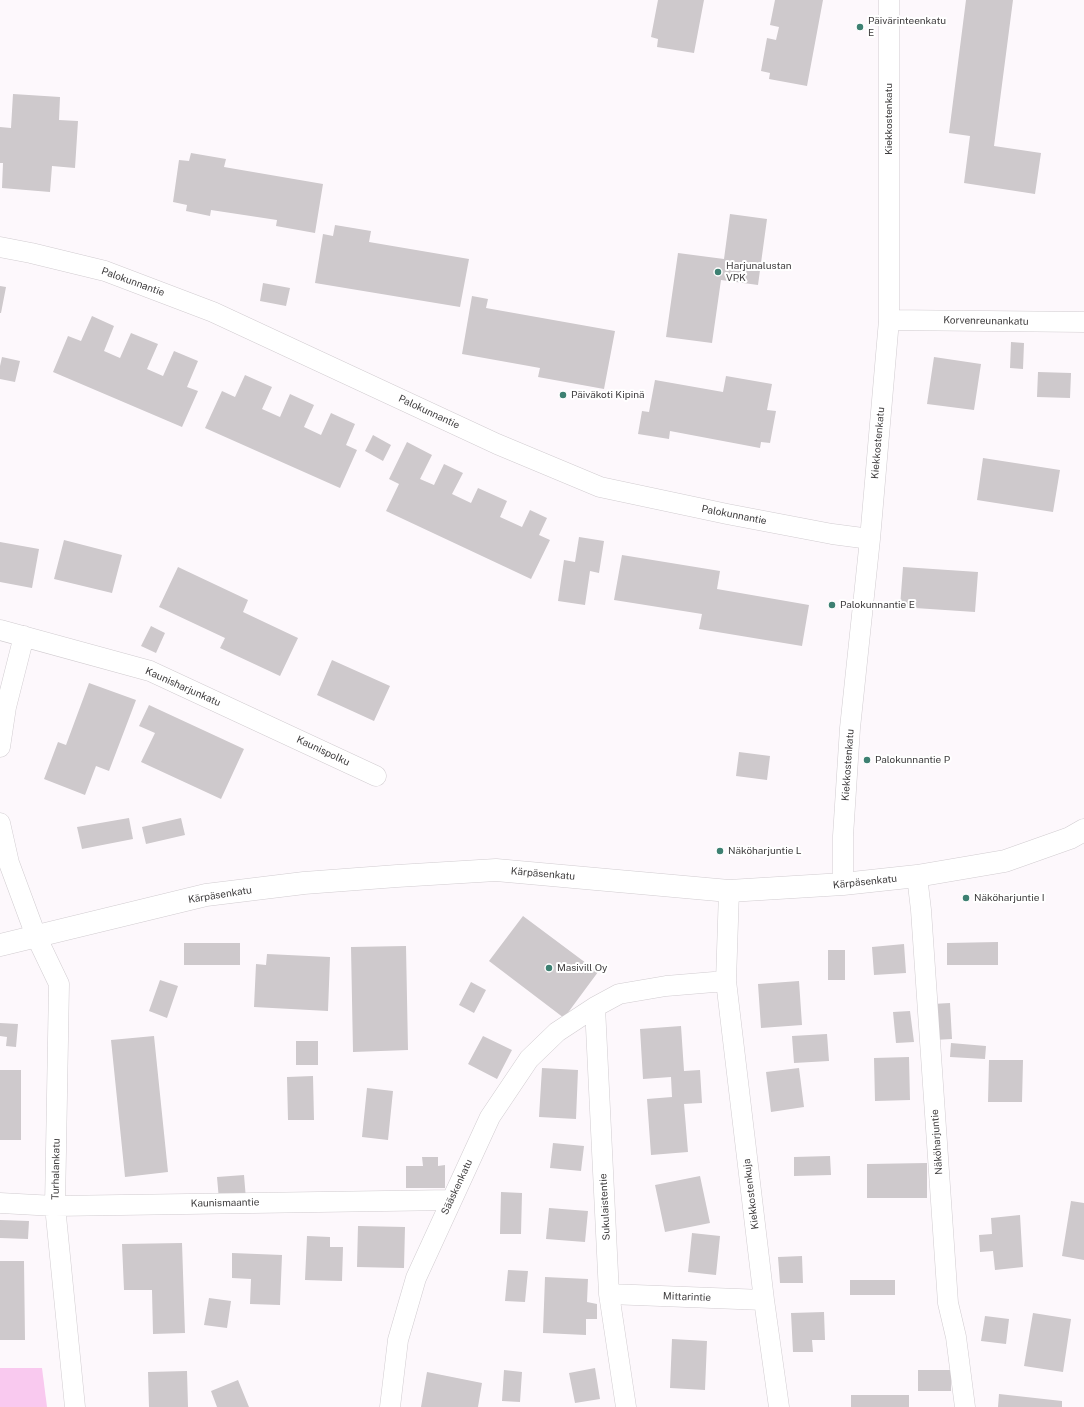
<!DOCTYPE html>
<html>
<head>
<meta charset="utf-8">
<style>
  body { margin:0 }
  canvas { display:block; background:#fdf8fc }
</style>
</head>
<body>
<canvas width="1084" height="1407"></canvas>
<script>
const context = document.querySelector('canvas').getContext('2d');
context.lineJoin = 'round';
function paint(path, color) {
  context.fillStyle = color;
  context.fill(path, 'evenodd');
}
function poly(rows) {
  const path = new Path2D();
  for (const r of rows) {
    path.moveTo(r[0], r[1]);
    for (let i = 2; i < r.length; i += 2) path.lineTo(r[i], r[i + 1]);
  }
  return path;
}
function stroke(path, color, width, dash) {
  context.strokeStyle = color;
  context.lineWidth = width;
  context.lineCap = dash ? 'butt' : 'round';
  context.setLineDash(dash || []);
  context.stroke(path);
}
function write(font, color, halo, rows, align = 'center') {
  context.font = font + ' "Public Sans",sans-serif';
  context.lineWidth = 4;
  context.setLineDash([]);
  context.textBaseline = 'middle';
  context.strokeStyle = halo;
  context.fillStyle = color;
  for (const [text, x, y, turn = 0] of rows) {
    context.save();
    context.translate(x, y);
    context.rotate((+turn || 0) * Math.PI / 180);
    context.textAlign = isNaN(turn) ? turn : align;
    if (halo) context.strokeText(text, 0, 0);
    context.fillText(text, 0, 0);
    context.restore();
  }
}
const green = poly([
  [0,1368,42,1368,47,1407,0,1407]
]);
const building = poly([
  [658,0,704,0,694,53,657,47,658,39,651,37],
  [775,0,823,0,807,86,769,79,770,73,761,71,767,38,776,40,779,27,770,25],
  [966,0,1013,0,994,146,1041,153,1035,194,964,183,970,136,949,133],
  [13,94,60,97,59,120,78,121,75,168,52,166,50,192,2,188,3,163,0,163,0,127,11,128],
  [191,153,226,159,224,167,323,184,315,233,276,226,277,220,211,210,210,216,186,211,187,205,173,202,179,160,189,161],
  [730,214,767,219,758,285,721,280,712,343,666,337,678,253,724,259],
  [335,225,371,231,369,242,469,259,460,307,315,283,323,234,333,236],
  [263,283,290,288,286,306,260,301],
  [0,286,6,287,1,313,0,313],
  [472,296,488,299,486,308,615,331,604,389,538,377,540,368,462,354],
  [92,316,114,326,104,351,120,358,131,333,158,344,147,369,163,376,174,351,198,361,187,387,198,391,182,427,53,372,68,336,81,341],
  [1011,342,1024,343,1023,369,1010,368],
  [2,357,20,361,15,382,0,379,0,366],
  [934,357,981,364,974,410,927,404],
  [1038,372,1071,373,1070,398,1037,397],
  [245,375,272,387,262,409,280,417,290,394,314,405,304,427,321,435,331,413,355,424,346,445,357,450,340,488,205,428,222,391,235,397],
  [726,376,772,384,767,410,776,411,770,443,761,442,760,448,670,431,669,439,638,434,642,411,649,412,655,380,723,392],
  [373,435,391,445,383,461,365,451],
  [407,442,432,455,420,479,434,485,444,464,463,473,452,494,471,503,478,488,507,501,500,517,522,527,530,510,547,518,539,535,550,540,531,579,386,511,399,484,389,479],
  [983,458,1060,470,1053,512,977,500],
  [579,537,604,541,599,573,590,571,585,605,558,601,564,560,575,562],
  [64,540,122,555,112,593,54,579],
  [0,542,39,549,32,588,0,582],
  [622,555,720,571,717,589,809,605,802,646,699,629,702,614,614,600],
  [178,567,248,600,243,612,298,638,280,676,220,648,225,638,159,607],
  [903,567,978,572,975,612,900,607],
  [151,626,165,633,156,653,141,646],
  [332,660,390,686,374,721,317,695],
  [89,683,136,700,109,771,96,766,85,795,44,779,58,742,66,745],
  [149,705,244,749,221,799,141,762,155,733,139,726],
  [739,752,770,756,767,780,736,776],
  [129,818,133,839,82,849,77,827],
  [181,818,185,835,146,844,142,827],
  [523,916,598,972,564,1018,489,961],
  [998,942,998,965,947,965,947,943],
  [184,943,240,943,240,965,184,965],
  [904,944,906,973,874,975,872,947],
  [406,946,408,1050,353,1052,351,947],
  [828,950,845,950,845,980,828,980],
  [267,954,330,957,328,1011,254,1007,256,964,266,965],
  [160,980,178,986,167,1018,149,1011],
  [799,981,802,1025,761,1028,758,984],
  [471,982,486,990,474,1013,459,1005],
  [950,1003,952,1039,934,1040,932,1004],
  [910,1011,914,1042,896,1043,893,1012],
  [0,1023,18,1024,16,1047,6,1046,7,1037,0,1036],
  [681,1026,684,1071,700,1070,702,1103,684,1104,688,1152,651,1155,647,1099,672,1097,671,1077,643,1079,640,1029],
  [827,1034,829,1061,794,1063,792,1036],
  [154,1036,168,1172,125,1177,111,1040],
  [483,1036,512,1050,497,1079,468,1064],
  [296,1041,318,1041,318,1065,296,1065],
  [951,1043,986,1046,985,1059,950,1057],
  [909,1057,910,1100,875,1101,874,1058],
  [989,1060,1023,1060,1022,1102,988,1102],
  [542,1068,578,1070,576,1119,539,1117],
  [799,1068,804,1107,771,1112,766,1072],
  [0,1070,21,1070,21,1140,0,1140],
  [313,1076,314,1120,288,1120,287,1077],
  [367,1088,393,1091,388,1140,362,1137],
  [553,1143,584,1146,581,1171,550,1168],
  [830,1156,831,1175,794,1176,794,1157],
  [422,1157,438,1157,438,1166,445,1165,445,1188,406,1188,406,1166,423,1166],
  [927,1163,927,1198,867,1198,867,1164],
  [244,1175,246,1199,219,1200,217,1177],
  [700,1176,710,1223,665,1232,655,1185],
  [501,1192,522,1193,521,1234,500,1234],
  [1071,1201,1084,1203,1084,1260,1062,1256],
  [549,1208,588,1211,585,1242,546,1239],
  [1020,1215,1023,1267,995,1270,993,1251,980,1252,979,1235,992,1234,991,1218],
  [0,1220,29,1221,28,1239,0,1238],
  [358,1226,405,1227,404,1268,357,1267],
  [692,1233,720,1236,716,1275,688,1272],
  [307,1236,330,1237,330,1247,343,1247,342,1281,305,1280],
  [182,1243,185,1333,153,1334,152,1290,124,1290,122,1244],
  [232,1253,282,1255,280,1305,250,1304,251,1279,232,1278],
  [802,1256,803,1283,780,1283,778,1257],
  [0,1261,24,1261,25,1340,0,1340],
  [508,1270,528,1271,525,1302,505,1301],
  [545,1277,588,1279,587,1302,597,1304,597,1319,586,1319,586,1335,543,1333],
  [850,1280,895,1280,895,1295,850,1295],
  [209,1298,231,1301,227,1328,204,1325],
  [824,1312,825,1340,812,1340,813,1352,793,1352,791,1313],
  [1033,1313,1071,1319,1063,1372,1024,1366],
  [985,1316,1009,1319,1006,1344,981,1341],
  [672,1339,707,1341,705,1390,670,1388],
  [595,1368,600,1399,575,1403,569,1373],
  [504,1370,522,1372,520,1402,502,1401],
  [918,1370,951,1370,951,1391,918,1391],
  [187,1371,188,1407,149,1407,148,1372],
  [427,1372,482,1383,478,1407,421,1407],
  [238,1380,249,1407,217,1407,211,1391],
  [999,1394,1062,1401,1062,1407,998,1407],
  [851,1395,909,1395,909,1407,851,1407]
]);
const street = poly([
  [0,247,31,253,105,271,213,312,497,444,600,487,727,514,832,534,870,539],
  [889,320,1084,322],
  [0,630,150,671,376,776],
  [0,747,6,707,24,636],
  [0,823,9,863,36,936,59,984,55,1206,75,1407],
  [917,876,921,910,948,1303,956,1337,965,1407],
  [843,884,843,836,850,728,870,539,889,320,889,0],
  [726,981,764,1300,779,1407],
  [595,1007,609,1294,626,1407],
  [0,1203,55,1206,451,1200],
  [609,1294,764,1300],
  [390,1407,398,1340,416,1278,490,1117,529,1059,557,1032,595,1007,619,994,666,986,726,981,729,891]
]);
const secondary = poly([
  [0,945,206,895,304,883,397,876,496,870,729,891,843,884,917,876,1005,861,1070,838,1084,830]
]);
const markers = [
  [860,27,4,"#3d8072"],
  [718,272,4,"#3d8072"],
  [563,395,4,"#3d8072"],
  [832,605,4,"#3d8072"],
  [867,760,4,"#3d8072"],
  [720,851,4,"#3d8072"],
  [966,898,4,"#3d8072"],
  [549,968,4,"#3d8072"]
];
const poiNames = [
  ["Päivärinteenkatu",868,21],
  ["E",868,33],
  ["Harjunalustan",726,266],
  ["VPK",726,278],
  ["Päiväkoti Kipinä",571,395],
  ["Palokunnantie E",840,605],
  ["Palokunnantie P",875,760],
  ["Näköharjuntie L",728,851],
  ["Näköharjuntie I",974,898],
  ["Masivill Oy",557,968]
];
const streetNames = [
  ["Kiekkostenkatu",889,119,-90],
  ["Palokunnantie",133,282,20],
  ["Korvenreunankatu",986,321,1],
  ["Palokunnantie",429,412,25],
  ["Kiekkostenkatu",878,443,-85],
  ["Palokunnantie",734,515,11],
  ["Kaunisharjunkatu",183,687,24],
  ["Kaunispolku",323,751,25],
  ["Kiekkostenkatu",848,765,-86],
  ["Kärpäsenkatu",543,874,5],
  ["Kärpäsenkatu",865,882,-6],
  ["Kärpäsenkatu",220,895,-9],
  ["Näköharjuntie",937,1142,-94],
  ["Turhalankatu",56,1169,-89],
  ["Sääskenkatu",457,1187,-65],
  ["Kiekkostenkuja",751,1194,-97],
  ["Kaunismaantie",225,1203,-1],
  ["Sukulaistentie",605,1207,-93],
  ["Mittarintie",687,1297,2]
];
paint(green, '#f9c9ef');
paint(building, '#cec9cc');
stroke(street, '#d1ccd0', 21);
stroke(secondary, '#d1ccd0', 23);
stroke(street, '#fff', 20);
stroke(secondary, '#fff', 22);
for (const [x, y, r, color] of markers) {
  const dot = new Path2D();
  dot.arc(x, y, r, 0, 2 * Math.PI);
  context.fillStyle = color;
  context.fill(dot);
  stroke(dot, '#fff', 1.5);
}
write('10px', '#3e3c3d', '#fff', poiNames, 'left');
write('10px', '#3e3c3d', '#fff', streetNames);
</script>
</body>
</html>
